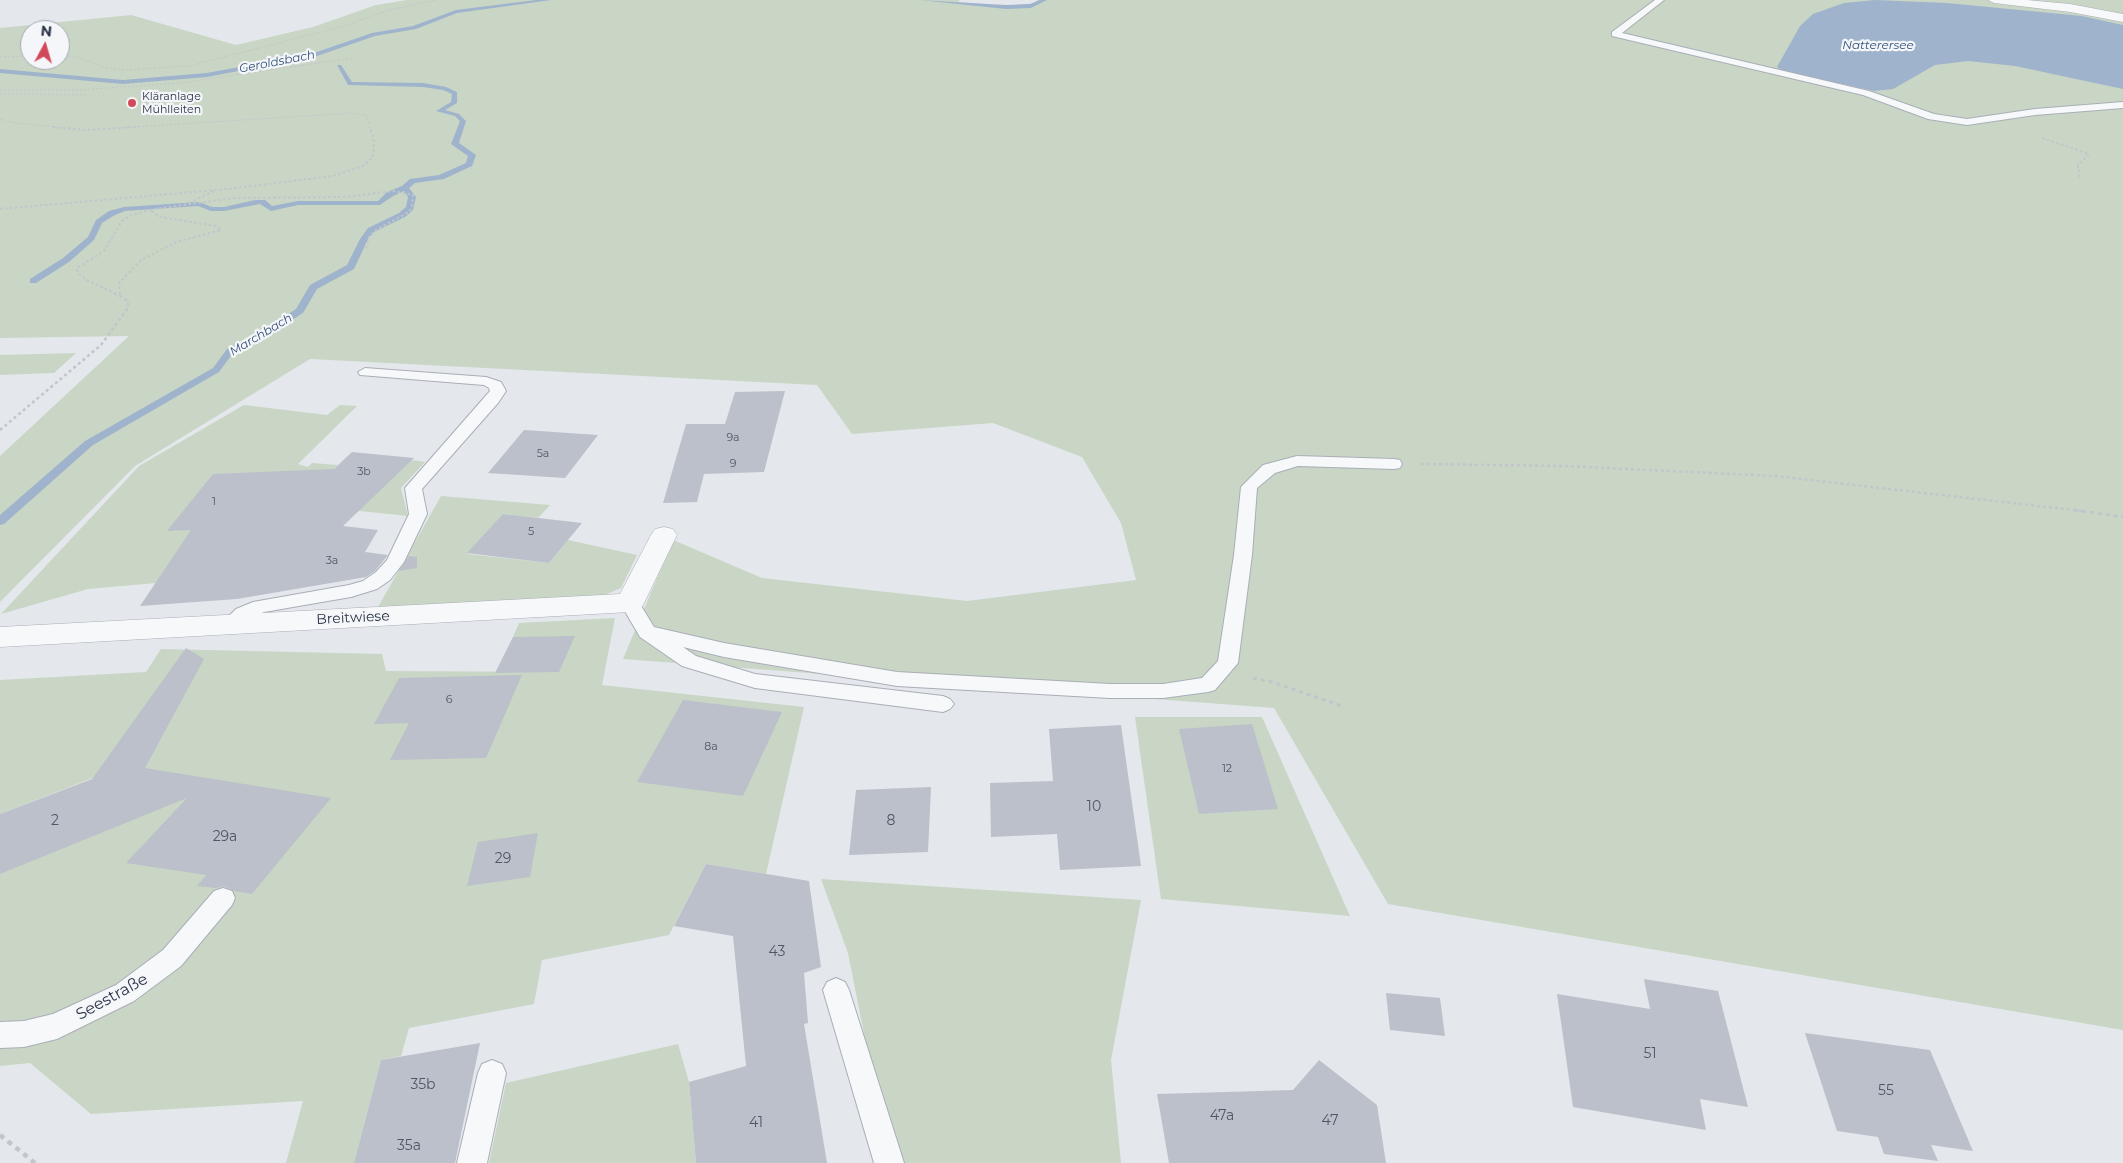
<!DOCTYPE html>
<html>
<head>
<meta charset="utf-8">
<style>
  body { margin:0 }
  #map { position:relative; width:2123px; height:1163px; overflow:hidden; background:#e4e7ec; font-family:Montserrat,sans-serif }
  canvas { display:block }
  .north { position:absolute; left:20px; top:20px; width:50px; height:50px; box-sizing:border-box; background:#f4f6f9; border:1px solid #a4a8b1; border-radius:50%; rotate:6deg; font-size:14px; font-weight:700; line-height:20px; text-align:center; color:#2b3445 }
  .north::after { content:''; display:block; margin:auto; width:18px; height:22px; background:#d1495b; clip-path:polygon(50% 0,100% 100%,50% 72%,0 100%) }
</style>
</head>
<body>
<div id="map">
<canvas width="2123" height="1163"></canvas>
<div class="north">N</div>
</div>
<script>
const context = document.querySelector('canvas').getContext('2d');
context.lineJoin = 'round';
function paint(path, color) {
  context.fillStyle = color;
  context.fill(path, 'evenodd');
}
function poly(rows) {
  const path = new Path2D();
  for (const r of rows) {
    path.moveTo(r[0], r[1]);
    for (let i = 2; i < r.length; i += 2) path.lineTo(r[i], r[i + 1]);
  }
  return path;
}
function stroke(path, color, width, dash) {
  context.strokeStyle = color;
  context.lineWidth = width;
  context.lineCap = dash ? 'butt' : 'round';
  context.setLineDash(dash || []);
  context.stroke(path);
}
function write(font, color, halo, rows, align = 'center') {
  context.font = font + ' Montserrat,sans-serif';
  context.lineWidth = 4.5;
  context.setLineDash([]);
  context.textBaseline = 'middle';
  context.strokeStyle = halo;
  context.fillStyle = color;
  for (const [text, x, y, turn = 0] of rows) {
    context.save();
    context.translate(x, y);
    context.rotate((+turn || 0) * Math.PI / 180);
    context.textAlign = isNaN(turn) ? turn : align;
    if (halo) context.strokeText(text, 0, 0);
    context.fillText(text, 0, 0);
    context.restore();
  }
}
const green = poly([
  [407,0,960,0,958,2,1002,6,1032,4,1038,0,2123,0,2123,1030,1388,904,1274,708,623,659,673,540,762,578,967,601,1136,580,1121,523,1082,457,993,423,852,434,817,385,310,359,135,466,0,602,0,456,129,336,0,338,0,28,131,15,236,45,313,27,376,5],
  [30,30,60,30,60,60,30,60],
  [76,353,54,373,0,375,0,355],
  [244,405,327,415,340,405,357,406,298,464,308,467,312,463,338,465,322,479,412,460,425,462,401,488,408,516,283,503,156,583,88,589,1,614,139,466],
  [441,496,550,505,538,518,503,514,468,554,549,563,568,540,637,555,621,588,600,597,378,607],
  [615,618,602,685,804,707,766,874,706,864,669,935,542,960,534,1004,409,1028,401,1056,381,1060,354,1163,286,1163,303,1101,91,1114,30,1063,0,1066,0,874,103,774,0,814,0,680,146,672,161,649,382,654,386,671,558,672,574,637,513,637,519,623],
  [157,770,184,775,135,791],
  [1135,717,1262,717,1350,916,1161,899],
  [821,879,1141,900,1111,1060,1121,1163,904,1163,871,1069,848,953],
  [678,1044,689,1082,696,1163,489,1163,506,1083]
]);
const water = poly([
  [1875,0,1947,3,2082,16,2123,25,2123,89,2015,66,1968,61,1935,65,1893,89,1874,91,1783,71,1777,67,1800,26,1813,14,1844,3]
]);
const stream = poly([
  [536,0,551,0,457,13,416,29,375,36,317,56,207,77,123,84,0,73,0,69,123,80,207,73,314,53,372,33,413,26,456,10,536,0],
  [919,0,1006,5,1030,4,1040,0,1047,0,1031,8,1006,9,919,0],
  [337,65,341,65,352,82,423,83,446,87,457,92,457,103,445,110,459,114,466,121,459,143,476,155,472,166,444,179,415,183,409,188,416,197,413,210,405,217,374,232,368,239,354,269,317,289,303,313,262,339,233,353,219,372,93,445,4,524,0,525,0,515,85,441,213,368,227,349,256,335,296,309,310,285,347,265,360,239,368,228,399,213,406,207,408,197,404,191,393,196,380,205,298,205,271,211,260,204,224,211,211,211,198,206,125,211,115,215,102,223,94,240,69,262,36,283,30,283,30,279,63,258,88,237,96,220,109,211,124,207,199,202,212,207,224,207,255,200,265,200,272,206,298,201,378,201,387,192,402,186,410,179,439,175,466,163,468,156,451,144,460,121,455,116,436,111,451,102,452,94,443,90,423,87,348,85,337,65]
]);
const building = poly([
  [785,391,764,472,704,474,697,502,663,503,686,424,725,424,735,392],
  [524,430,598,435,565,478,488,473],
  [352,452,414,458,343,526,378,530,365,552,388,555,375,571,366,577,237,599,140,606,191,530,167,531,213,474,334,469],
  [503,514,582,523,549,563,467,553],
  [409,556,417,557,417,568,399,571],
  [575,636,559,672,495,673,513,637],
  [186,648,204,659,145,768,331,798,252,894,234,891,224,886,216,888,197,886,206,875,126,863,187,798,0,874,0,814,92,779],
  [522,675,486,758,390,760,409,723,374,724,399,678],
  [683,700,782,712,743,796,637,782],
  [1252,724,1278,809,1199,814,1179,729],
  [1121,725,1141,866,1060,870,1057,834,991,837,990,783,1053,781,1049,729],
  [931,787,928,852,849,855,856,790],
  [538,833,530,877,467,886,478,842],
  [706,864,809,881,821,967,804,973,808,1023,804,1024,827,1163,696,1163,689,1082,746,1066,733,936,674,926],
  [1644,979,1718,991,1748,1107,1700,1099,1706,1130,1573,1107,1557,994,1650,1009],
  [1386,993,1440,998,1445,1036,1390,1030],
  [1805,1033,1930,1050,1973,1151,1931,1145,1938,1161,1884,1154,1878,1137,1837,1131],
  [480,1043,455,1163,354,1163,381,1060],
  [1319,1060,1377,1105,1386,1163,1169,1163,1157,1094,1293,1090]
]);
const pathFar4 = poly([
  [60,56,77,57,107,68,126,70,189,66,345,26,386,11,436,0],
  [0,57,30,56],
  [0,90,77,90,179,83,353,58],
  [0,94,87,95],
  [0,119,15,123,66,128],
  [118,128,353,113,367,116,370,128]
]);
const pathFar3 = poly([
  [53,127,86,130,137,127],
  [2042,138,2089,154,2078,165,2080,179],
  [189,203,214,191],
  [0,209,227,189,333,176,363,166,373,157,374,141,370,127],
  [116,294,87,280,78,273,77,268,104,251,122,221,129,216,154,209,234,198,345,197,393,191,413,195,412,207,409,212,376,230,369,237,366,249],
  [120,294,119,283,141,260,176,242,221,230,216,226,160,217,150,210]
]);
const pathFar2 = poly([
  [114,293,120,296],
  [0,430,101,345,128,308,128,301,120,296,120,293],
  [1421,464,1566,466,1775,476,2082,511]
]);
const pathFar1 = poly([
  [2074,510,2123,517],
  [1253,678,1272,682,1342,706]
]);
const path = poly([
  [0,1135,35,1163]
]);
const service = poly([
  [1655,0,1664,0,1622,33,1869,91,1934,114,1967,119,2035,109,2123,102,2123,108,2035,115,1967,125,1928,119,1863,95,1612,36,1612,32,1655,0],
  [365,368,486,377,501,382,506,391,498,403,422,489,427,514,404,562,390,580,377,589,351,597,264,612,250,619,239,630,232,632,225,630,222,625,225,620,236,609,253,602,349,585,363,581,376,572,387,560,409,514,405,488,490,391,489,388,484,385,360,375,358,372,365,368],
  [1297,456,1394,459,1400,460,1402,464,1400,468,1394,469,1298,466,1275,473,1257,488,1252,555,1238,663,1215,690,1208,692,1163,698,1110,698,897,686,724,657,683,647,696,656,755,674,943,696,950,699,954,704,950,709,943,712,755,688,682,666,640,637,620,603,623,599,630,597,637,599,654,627,724,643,897,672,1110,684,1163,684,1202,678,1218,661,1234,555,1241,487,1263,465,1297,456],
  [223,888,232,891,235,898,232,905,181,966,134,1001,57,1039,24,1047,0,1048,0,1022,24,1021,53,1014,116,985,163,950,214,891,223,888],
  [836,978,845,982,849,990,904,1163,874,1163,823,990,827,982,836,978],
  [492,1060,502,1064,506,1073,487,1163,457,1163,478,1073,482,1064,492,1060]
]);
const minor = poly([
  [1988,0,2027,0,2070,4,2123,14,2123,22,2070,12,1994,3,1988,0],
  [664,527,673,529,677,535,644,603,640,610,630,612,0,647,0,627,620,594,651,535,655,529,664,527]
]);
const markers = [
  [132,103,5,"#d1495b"]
];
const farPoinames = [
  ["Kläranlage",142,97],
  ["Mühlleiten",142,110]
];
const numberNames = [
  ["9a",733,438],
  ["5a",543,454],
  ["9",733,464],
  ["3b",364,472],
  ["1",214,502],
  ["5",531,532],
  ["3a",332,561],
  ["6",449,700],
  ["8a",711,747],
  ["12",1227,769]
];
const farWaternames = [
  ["Natterersee",1878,45],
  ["Geroldsbach",277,62,-11],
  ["Marchbach",261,335,-31]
];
const streetNames = [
  ["Breitwiese",353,618,-3]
];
const nearNumbernames = [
  ["10",1094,807],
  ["2",55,821],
  ["8",891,821],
  ["29a",225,837],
  ["29",503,859],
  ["43",777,952],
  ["51",1650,1054],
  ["35b",423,1085],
  ["55",1886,1091],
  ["47a",1222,1116],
  ["47",1330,1121],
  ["41",756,1123],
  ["35a",409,1146]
];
const nearStreetnames = [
  ["Seestraße",112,997,-29]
];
paint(green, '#c9d6c5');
paint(water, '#9fb4cc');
paint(stream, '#9fb4cc');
paint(building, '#bbc0ca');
stroke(service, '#a9aeb7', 2);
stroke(minor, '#a9aeb7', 1);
stroke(pathFar4, '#c2c5cb', 1, [2, 2]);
stroke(pathFar3, '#c2c5cb', 2, [2.5, 2.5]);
stroke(pathFar2, '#c2c5cb', 2.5, [3, 3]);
stroke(pathFar1, '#c2c5cb', 3, [4, 4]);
stroke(path, '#c2c5cb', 4.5, [5, 5]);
paint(service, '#f7f8fa');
paint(minor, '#f7f8fa');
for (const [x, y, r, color] of markers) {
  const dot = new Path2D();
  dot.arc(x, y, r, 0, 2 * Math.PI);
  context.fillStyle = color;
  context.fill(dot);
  stroke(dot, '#f4f6f9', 2);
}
write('11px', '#2b3445', '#f4f6f9', farPoinames, 'left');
write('11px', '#4f5766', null, numberNames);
write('italic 12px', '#34527a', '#f4f6f9', farWaternames);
write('14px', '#2b3445', '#f4f6f9', streetNames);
write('14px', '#4f5766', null, nearNumbernames);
write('16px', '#2b3445', '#f4f6f9', nearStreetnames);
</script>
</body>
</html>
